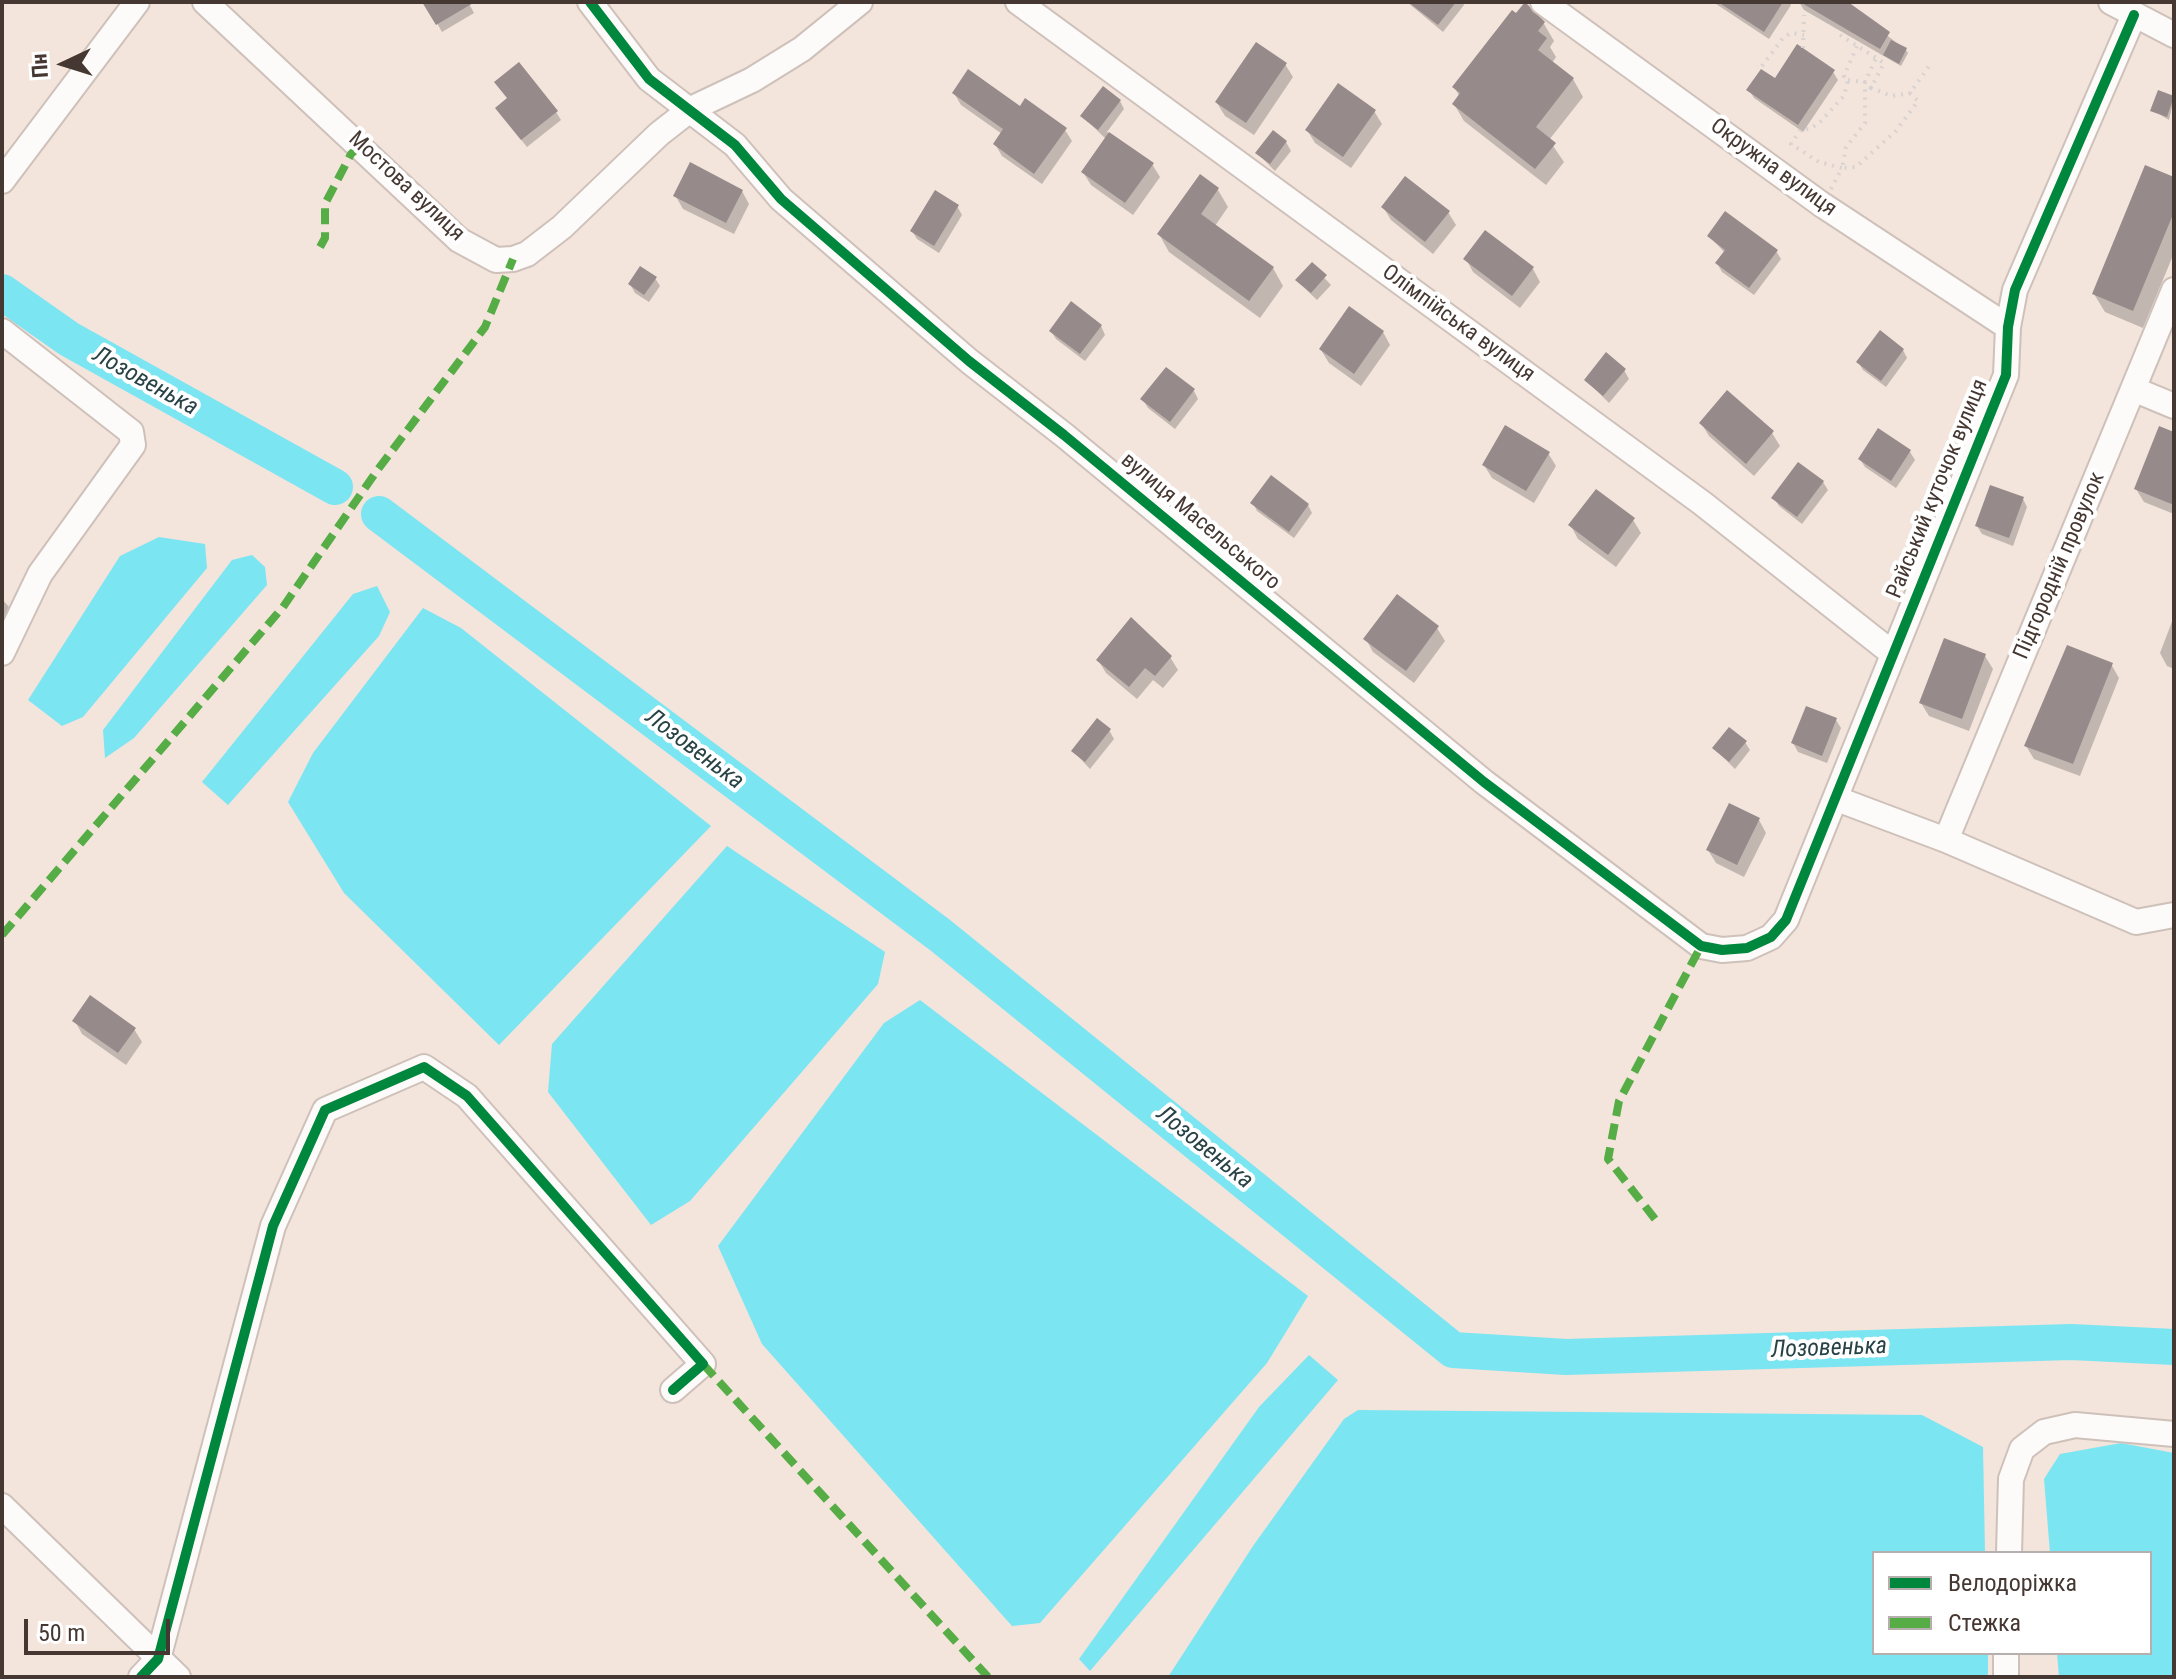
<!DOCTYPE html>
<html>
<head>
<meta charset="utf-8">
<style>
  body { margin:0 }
  #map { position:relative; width:2176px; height:1679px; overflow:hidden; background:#f3e4dc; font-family:"Roboto Condensed",sans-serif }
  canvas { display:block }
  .frame { position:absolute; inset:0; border:4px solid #453731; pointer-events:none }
  .legend { position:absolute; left:1872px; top:1551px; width:280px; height:104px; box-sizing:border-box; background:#fff; border:2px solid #b5afad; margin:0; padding:10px 14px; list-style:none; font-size:24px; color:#453731 }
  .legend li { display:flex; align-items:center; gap:16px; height:40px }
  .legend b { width:40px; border:2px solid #b5afad }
  .north { position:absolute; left:24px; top:24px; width:80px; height:80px; -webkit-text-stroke:6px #fff; paint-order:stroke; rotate:266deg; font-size:22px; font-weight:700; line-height:32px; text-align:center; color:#453731 }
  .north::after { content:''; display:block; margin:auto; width:28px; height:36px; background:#453731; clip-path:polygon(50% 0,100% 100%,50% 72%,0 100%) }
  .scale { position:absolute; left:24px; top:1619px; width:146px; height:36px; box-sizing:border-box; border:4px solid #453731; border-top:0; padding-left:10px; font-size:24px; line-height:28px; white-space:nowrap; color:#453731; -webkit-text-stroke:6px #fff; paint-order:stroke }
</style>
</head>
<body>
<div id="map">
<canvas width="2176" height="1679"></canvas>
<div class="frame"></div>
<ul class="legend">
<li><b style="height:10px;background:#00873e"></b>Велодоріжка</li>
<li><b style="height:10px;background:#56ac45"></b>Стежка</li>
</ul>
<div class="north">Пн</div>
<div class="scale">50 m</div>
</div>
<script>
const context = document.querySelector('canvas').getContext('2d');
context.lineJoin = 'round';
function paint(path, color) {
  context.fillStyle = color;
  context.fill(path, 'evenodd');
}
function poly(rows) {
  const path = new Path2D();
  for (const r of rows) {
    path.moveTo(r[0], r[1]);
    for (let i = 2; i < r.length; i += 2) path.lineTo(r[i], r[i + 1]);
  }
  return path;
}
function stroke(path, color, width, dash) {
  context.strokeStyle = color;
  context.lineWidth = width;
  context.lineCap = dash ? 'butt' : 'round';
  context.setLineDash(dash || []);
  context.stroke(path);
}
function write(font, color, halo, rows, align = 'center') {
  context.font = font + ' "Roboto Condensed",sans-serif';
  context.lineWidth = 8;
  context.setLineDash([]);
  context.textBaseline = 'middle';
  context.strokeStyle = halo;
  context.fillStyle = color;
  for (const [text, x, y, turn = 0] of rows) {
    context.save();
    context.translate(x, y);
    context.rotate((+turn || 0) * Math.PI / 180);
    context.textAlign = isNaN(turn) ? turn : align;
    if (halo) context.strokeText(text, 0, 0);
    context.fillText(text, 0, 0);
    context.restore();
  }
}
const water = poly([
  [159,537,205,544,207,568,83,717,62,726,28,700,120,556],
  [252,555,265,567,267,585,134,738,105,758,103,730,232,560],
  [377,586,390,612,379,636,228,805,202,782,353,594],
  [423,608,461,628,711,826,499,1045,344,893,288,802,313,753],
  [727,846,885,952,878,984,690,1201,651,1225,548,1092,552,1044],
  [920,1000,1308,1296,1267,1363,1040,1623,1012,1626,762,1344,718,1246,884,1023],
  [1309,1355,1338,1380,1090,1671,1079,1659,1259,1407],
  [1358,1410,1922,1415,1983,1447,1985,1553,1874,1553,1874,1653,1988,1653,1988,1673,1987,1677,1168,1677,1253,1546,1344,1419],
  [2121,1443,2174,1453,2174,1677,2059,1677,2057,1653,2150,1653,2150,1553,2050,1553,2044,1479,2060,1454]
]);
const shadow = poly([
  [425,2,468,2,474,13,442,32],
  [1407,2,1462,2,1464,5,1443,32],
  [1713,2,1789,2,1791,5,1769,39],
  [1799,2,1844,2,1906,50,1908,53,1901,66,1804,10],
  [1533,15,1544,24,1554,41,1550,47,1556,57,1552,63,1573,79,1583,97,1549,140,1564,162,1546,185,1464,121,1454,104,1460,97,1454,87],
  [1285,64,1293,77,1254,135,1225,116,1217,103],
  [1833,72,1838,80,1803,132,1754,98,1749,90],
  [2159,92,2174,98,2169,120,2152,110],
  [954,93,1020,109,1065,130,1072,141,1042,184,1002,156,995,144,1002,134,961,105],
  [1120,101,1124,109,1107,132,1152,164,1160,177,1133,215,1091,185,1083,172,1106,139,1082,116],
  [1374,111,1382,124,1351,168,1315,143,1307,130],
  [556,112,561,120,527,147,503,117],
  [1286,142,1291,151,1275,171,1257,153],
  [1200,177,1218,190,1228,207,1215,226,1273,268,1283,286,1260,318,1169,252,1159,234],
  [2174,179,2174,253,2143,328,2105,312,2094,294],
  [742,191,749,204,734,234,683,209,675,195],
  [957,206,962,215,939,253,917,239,912,231],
  [1383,207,1448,212,1456,225,1433,254,1391,220],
  [1709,236,1776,251,1781,259,1754,295,1722,272,1717,263,1725,253],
  [1466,259,1533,269,1540,282,1520,308,1473,272],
  [1312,265,1331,285,1317,300,1297,281],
  [655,278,660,286,649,302,635,293,630,284],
  [1101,326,1105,335,1085,361,1056,339,1051,331],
  [1383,332,1390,345,1361,386,1329,363,1321,350],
  [1903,350,1907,358,1886,387,1863,370,1858,362],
  [1624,370,1629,379,1609,403,1586,380],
  [1194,391,1198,399,1175,429,1148,408,1143,400],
  [1701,423,1772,433,1780,446,1754,476,1709,436],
  [2174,434,2174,514,2144,502,2136,489],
  [1910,452,1915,460,1896,488,1865,467,1860,459],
  [1548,453,1556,466,1534,503,1492,478,1484,465],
  [1823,482,1828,490,1802,524,1779,506,1774,498],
  [2023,499,2027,507,2013,546,1982,534,1977,526],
  [1253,503,1308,505,1312,513,1294,538,1257,511],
  [1633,520,1641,533,1616,567,1578,539,1571,526],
  [2,599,10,608,2,622],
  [2173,619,2174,619,2174,669,2167,666,2160,653],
  [1437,628,1445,641,1414,683,1373,652,1366,639],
  [1985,656,1993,669,1969,731,1929,716,1921,703],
  [1170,657,1178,670,1163,688,1153,680,1137,699,1106,673,1098,660],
  [2111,664,2119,678,2080,776,2034,759,2026,746],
  [1836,720,1841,728,1827,763,1798,752,1793,743],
  [1109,730,1114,739,1090,769,1073,751],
  [1745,742,1750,750,1735,769,1714,748],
  [1759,820,1766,833,1744,877,1716,863,1708,850],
  [75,1021,134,1029,142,1042,126,1065,82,1034]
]);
const river = poly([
  [2,292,69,339,335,487],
  [379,514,940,935,1453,1350,1566,1357,2071,1342,2174,1347]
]);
const building = poly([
  [422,2,475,2,436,25],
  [1408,2,1456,2,1438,25],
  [1525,2,1545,22,1538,31,1547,38,1538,50,1574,78,1536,127,1556,143,1535,169,1452,104,1460,93,1452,87,1512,10,1516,13],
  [1718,2,1783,2,1764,32],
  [1800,2,1848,2,1890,32,1880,49],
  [1891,40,1907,48,1899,64,1883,55],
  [1256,42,1287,63,1246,123,1215,102],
  [1797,44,1835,70,1798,125,1746,90,1761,69,1775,78],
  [519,62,558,111,521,140,495,108,507,98,494,82],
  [968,69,1020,106,1025,98,1067,128,1034,174,993,144,1003,129,952,93],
  [1338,83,1376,110,1343,157,1305,130],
  [1103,86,1121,100,1098,130,1080,116],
  [2158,90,2174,96,2167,117,2150,111],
  [1273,130,1287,141,1270,164,1255,153],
  [1109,132,1154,163,1125,203,1081,172],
  [690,162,743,190,726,223,673,196],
  [2145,165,2174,177,2174,212,2133,311,2092,294],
  [1200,174,1219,188,1201,214,1274,267,1249,301,1157,234],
  [1405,176,1450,211,1425,242,1381,207],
  [935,190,959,205,934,246,910,231],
  [1725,211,1778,250,1749,288,1715,263,1725,250,1707,236],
  [1485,230,1534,267,1512,296,1463,259],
  [1312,262,1327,275,1311,293,1295,280],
  [640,266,657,277,644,295,628,284],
  [1071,301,1102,325,1080,354,1049,331],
  [1349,306,1384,331,1354,374,1319,349],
  [1880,330,1904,349,1881,381,1856,362],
  [1606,352,1626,369,1603,396,1584,380],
  [1166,367,1195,389,1170,422,1140,399],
  [1727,390,1774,431,1746,464,1699,423],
  [1505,425,1550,452,1526,491,1482,465],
  [2159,426,2174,432,2174,505,2134,489],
  [1878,428,1911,450,1891,481,1858,459],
  [1798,462,1824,481,1797,517,1771,498],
  [1271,475,1309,504,1289,532,1250,503],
  [1990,485,2024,497,2009,538,1975,526],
  [1596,489,1635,518,1608,555,1568,525],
  [1397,594,1439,626,1406,671,1363,639],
  [1131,617,1172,656,1155,676,1145,668,1129,687,1096,660],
  [1944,638,1986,654,1962,719,1919,703],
  [2067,645,2113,663,2073,764,2024,746],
  [1806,706,1837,718,1822,756,1791,743],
  [1097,718,1111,729,1085,762,1071,751],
  [1729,727,1747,741,1729,762,1712,748],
  [1729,803,1760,818,1737,865,1706,850],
  [90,995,136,1028,118,1053,72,1021]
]);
const path = poly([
  [1840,35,1884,63,1871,88,1892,96,1910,93],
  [1803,48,1804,15],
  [1762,66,1783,38,1791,33,1804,35],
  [1848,80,1865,82,1876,58],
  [1871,88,1865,82,1865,123,1846,147,1842,168,1856,167,1896,131,1918,101,1910,93,1932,62],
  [1831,189,1842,168,1819,162,1791,144,1801,129,1810,129,1821,121,1844,96,1848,80,1844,76,1857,46]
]);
const minor = poly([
  [205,2,459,240,496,260,513,259,527,254,562,227,659,134,691,109,752,80,802,49,860,2],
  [590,2,649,79,735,145,781,199,969,361,1064,435,1484,782,1701,946,1722,950,1747,948,1771,937,1786,920,2006,375,2008,327,2015,290,2134,15],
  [1018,2,1702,503,1892,653],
  [1543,2,1821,204,2008,327],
  [2111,2,2174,35],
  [2,181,137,2],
  [2,331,131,432,133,445,40,574,2,653],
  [2133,389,2174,406],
  [1837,799,1946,840,2136,922,2174,915],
  [1946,840,2174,290],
  [2,1506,178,1677],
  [2009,1553,2011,1479,2022,1449,2044,1432,2075,1425,2174,1434],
  [141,1677,158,1659,273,1226,325,1110,424,1067,467,1096,703,1364,673,1390],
  [2006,1677,2006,1653]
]);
const quiet = poly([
  [320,247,325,238,325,204,351,154,361,145],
  [2,935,283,607,376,472,485,327,513,259],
  [1655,1219,1608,1159,1619,1101,1701,946],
  [703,1364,988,1677]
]);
const cycleway = poly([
  [590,2,649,79,735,145,781,199,969,361,1064,435,1484,782,1701,946,1722,950,1747,948,1771,937,1786,920,2006,375,2008,327,2015,290,2134,15],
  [141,1677,158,1659,273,1226,325,1110,424,1067,467,1096,703,1364,673,1390]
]);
const streetNames = [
  ["Окружна вулиця",1773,168,36],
  ["Мостова вулиця",406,187,43],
  ["Олімпійська вулиця",1458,324,36],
  ["Райський куточок вулиця",1938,489,-68],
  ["вулиця Масельського",1200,522,40],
  ["Підгородній провулок",2060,566,-67]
];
const waterNames = [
  ["Лозовенька",145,382,29],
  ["Лозовенька",694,750,37],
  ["Лозовенька",1204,1148,39],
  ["Лозовенька",1829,1349,-2]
];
paint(water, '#7be5f2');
paint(shadow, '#0003');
stroke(river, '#7be5f2', 36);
paint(building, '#968a8a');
stroke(minor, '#cec1ba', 28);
stroke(path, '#d8d3d1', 4, [2, 6]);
stroke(minor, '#fdfbfa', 24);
stroke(quiet, '#56ac45', 8, [16, 8]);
stroke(cycleway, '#00873e', 10);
write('22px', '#453731', '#fff', streetNames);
write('italic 24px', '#284245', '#fff', waterNames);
</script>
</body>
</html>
